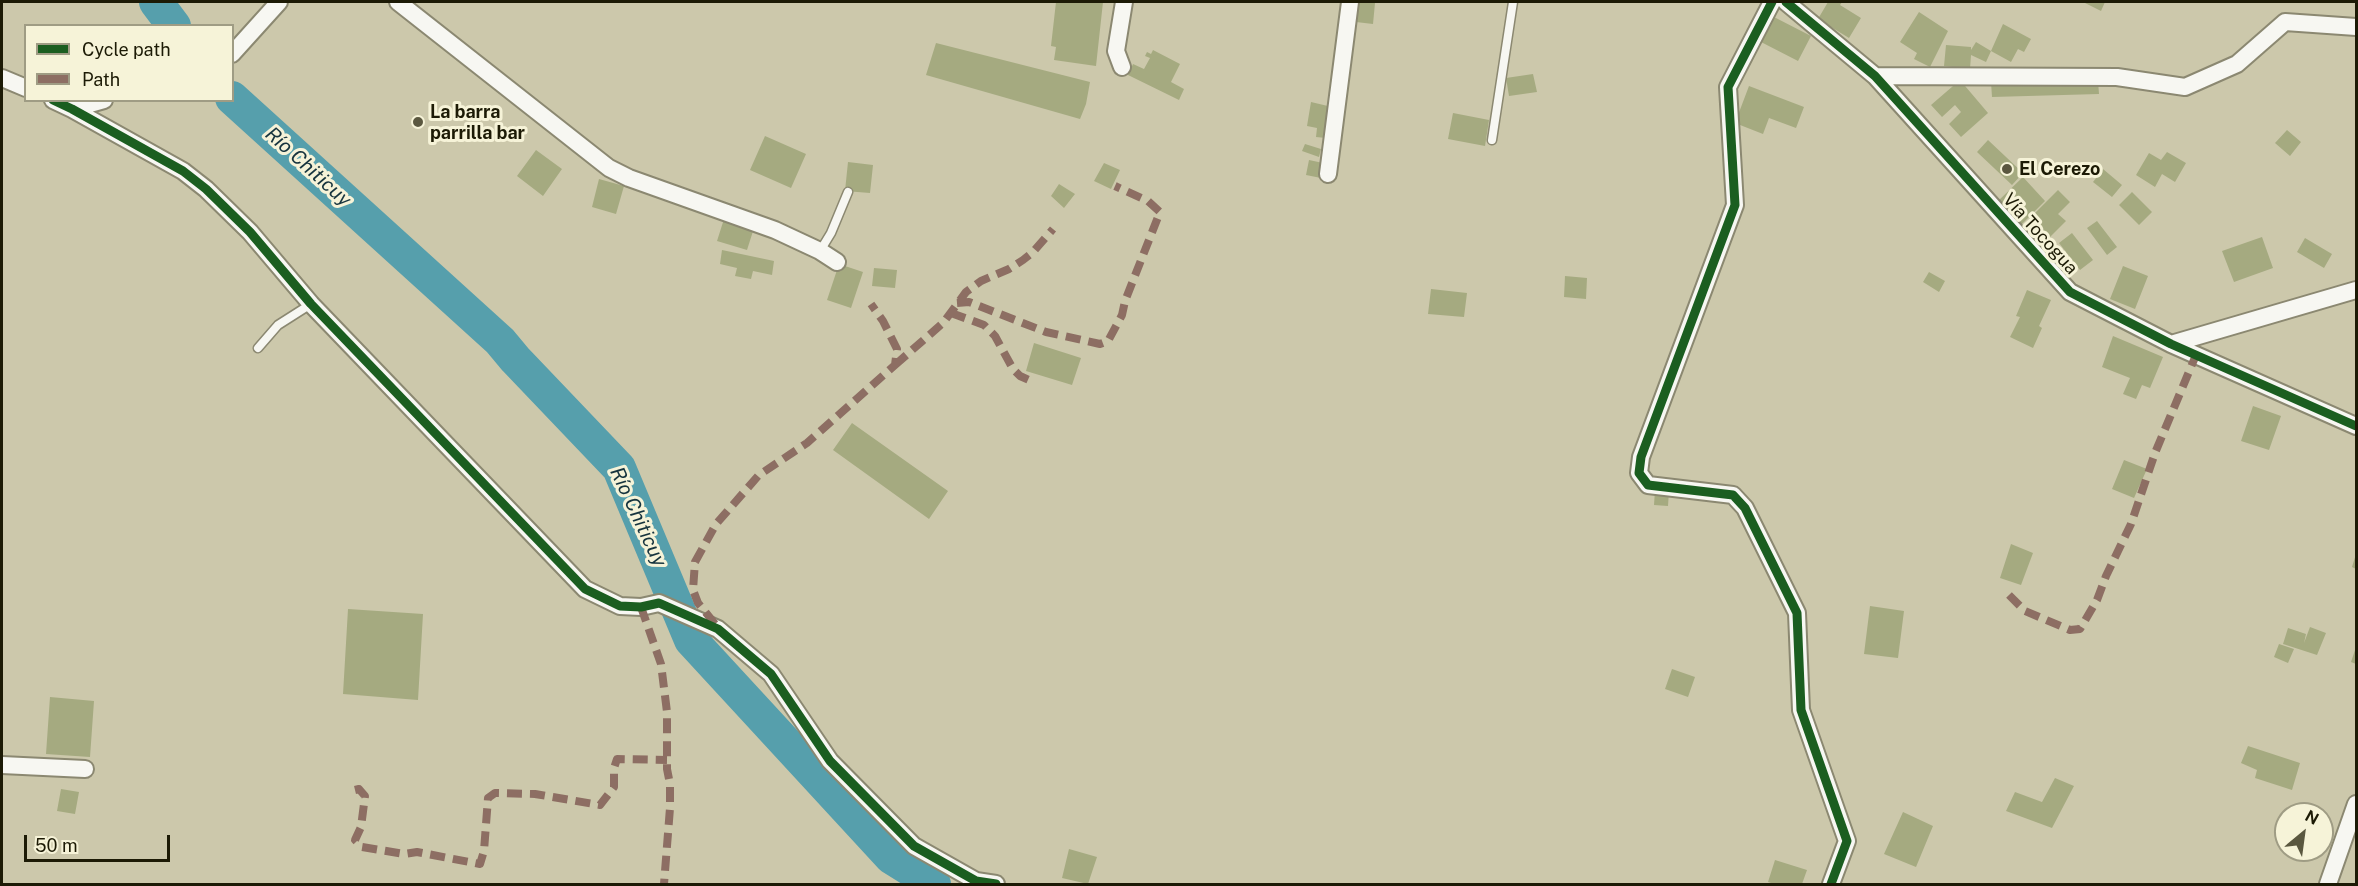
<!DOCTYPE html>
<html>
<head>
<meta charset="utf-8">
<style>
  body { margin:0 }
  #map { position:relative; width:2358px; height:886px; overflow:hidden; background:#ccc8ab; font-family:"Public Sans",sans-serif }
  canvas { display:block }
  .frame { position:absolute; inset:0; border:3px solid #1c1a05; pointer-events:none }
  .legend { position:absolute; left:24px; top:24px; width:210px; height:78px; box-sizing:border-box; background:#f6f3d8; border:2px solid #9f9c84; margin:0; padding:8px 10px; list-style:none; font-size:18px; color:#1c1a05 }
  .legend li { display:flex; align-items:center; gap:12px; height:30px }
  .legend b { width:30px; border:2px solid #9f9c84 }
  .north { position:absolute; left:2274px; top:802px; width:60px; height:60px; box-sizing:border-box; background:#f6f3d8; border:2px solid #9f9c84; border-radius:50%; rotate:29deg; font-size:16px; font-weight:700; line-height:24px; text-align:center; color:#1c1a05 }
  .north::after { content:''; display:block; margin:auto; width:21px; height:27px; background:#5a573f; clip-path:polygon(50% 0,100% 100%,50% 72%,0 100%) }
  .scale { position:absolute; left:24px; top:835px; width:146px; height:27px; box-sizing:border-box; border:3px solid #1c1a05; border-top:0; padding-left:8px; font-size:18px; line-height:21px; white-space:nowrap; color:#1c1a05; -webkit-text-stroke:4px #f6f3d8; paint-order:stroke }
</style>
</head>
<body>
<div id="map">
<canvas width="2358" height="886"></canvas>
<div class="frame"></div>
<ul class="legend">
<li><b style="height:8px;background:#1b5e20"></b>Cycle path</li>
<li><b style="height:8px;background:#8d6e63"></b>Path</li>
</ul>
<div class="north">N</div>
<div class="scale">50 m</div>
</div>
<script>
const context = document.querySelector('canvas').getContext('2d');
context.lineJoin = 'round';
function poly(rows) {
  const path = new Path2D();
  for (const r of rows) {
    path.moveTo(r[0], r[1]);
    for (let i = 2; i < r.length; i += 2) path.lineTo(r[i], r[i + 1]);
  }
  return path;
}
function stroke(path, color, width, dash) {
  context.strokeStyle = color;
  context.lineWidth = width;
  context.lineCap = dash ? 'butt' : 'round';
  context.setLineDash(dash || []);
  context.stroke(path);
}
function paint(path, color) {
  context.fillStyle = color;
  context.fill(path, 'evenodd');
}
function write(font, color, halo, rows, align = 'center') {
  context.font = font + ' "Public Sans",sans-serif';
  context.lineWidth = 6;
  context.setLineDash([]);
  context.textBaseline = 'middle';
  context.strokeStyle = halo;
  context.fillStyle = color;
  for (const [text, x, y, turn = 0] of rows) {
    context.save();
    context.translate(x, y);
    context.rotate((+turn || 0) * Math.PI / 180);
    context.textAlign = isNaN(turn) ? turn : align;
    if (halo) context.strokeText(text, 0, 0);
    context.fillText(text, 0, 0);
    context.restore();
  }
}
const river = poly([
  [156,2,174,26],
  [232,98,500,341,515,359,619,468,691,640,891,857,934,884]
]);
const building = poly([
  [1056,2,1103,2,1096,66,1054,60,1056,47,1051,46],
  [1351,2,1375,3,1373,24,1356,22,1358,9,1350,8],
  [1828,2,1842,2,1840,5,1861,18,1849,38,1818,19],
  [2083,2,2105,2,2101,11],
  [1919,12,1948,31,1930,67,1914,59,1917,53,1900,42],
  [1774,17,1811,36,1798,61,1761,42],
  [2003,24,2031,39,2024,52,2018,49,2011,62,1991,51],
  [1976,42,1991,51,1986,62,1971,55,1970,69,1944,66,1946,45,1971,47,1971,50],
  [936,43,1090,82,1086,104,1080,119,926,75],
  [1153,50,1180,64,1171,82,1184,89,1179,100,1128,75,1133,64,1144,69,1150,58,1145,56,1147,52,1151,54],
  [1533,74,1537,92,1509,96,1506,78],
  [1960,80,1988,113,1961,137,1949,124,1961,112,1955,105,1942,117,1931,105],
  [2098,81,2099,94,1992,97,1991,82],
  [1749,86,1804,107,1796,128,1769,118,1763,134,1735,123],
  [1311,102,1332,107,1326,138,1316,137,1317,128,1307,126],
  [1453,113,1489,120,1485,146,1448,139],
  [2287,130,2301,142,2290,156,2275,143],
  [765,136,806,154,791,188,750,170],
  [1988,140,2023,173,2012,185,1977,152],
  [1305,144,1321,149,1319,157,1302,151],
  [536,150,562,169,543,196,517,176],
  [2167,152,2186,163,2175,182,2162,174,2155,187,2136,175,2149,153,2161,160],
  [1309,160,1323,163,1321,178,1306,175],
  [848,162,873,165,870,193,845,191],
  [1104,163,1120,170,1111,189,1094,181],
  [2103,169,2122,185,2112,197,2093,182],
  [2023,177,2045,201,2020,226,1997,202],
  [599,179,624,186,616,214,592,207],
  [1059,184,1075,194,1064,208,1051,196],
  [2058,190,2070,202,2058,214,2066,221,2040,247,2020,228],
  [2132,192,2152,212,2139,225,2119,205],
  [724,219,754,228,747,250,717,241],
  [2097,221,2117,247,2107,255,2087,228],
  [2072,233,2093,260,2080,270,2059,243],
  [2262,237,2273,268,2234,282,2222,251],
  [2305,238,2332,254,2324,268,2297,252],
  [722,250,774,261,772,275,753,271,751,279,735,276,737,268,720,264],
  [839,264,863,272,851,308,827,300],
  [2123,266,2148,276,2135,309,2110,299],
  [874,268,897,270,895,288,872,286],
  [1929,272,1945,281,1939,292,1923,282],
  [1565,276,1587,278,1586,299,1564,297],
  [1431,289,1467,293,1464,317,1428,314],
  [2027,290,2051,300,2039,326,2042,328,2033,348,2010,337,2020,317,2016,316],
  [2113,336,2163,357,2150,388,2142,385,2136,399,2123,394,2130,378,2102,367],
  [1034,343,1081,358,1072,385,1026,371],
  [2253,406,2281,416,2269,450,2241,441],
  [852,423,948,491,929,519,833,450],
  [2124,460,2147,469,2134,498,2112,489],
  [1655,490,1669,491,1668,506,1654,505],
  [2011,544,2033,553,2021,585,2000,578],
  [2356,554,2356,569,2352,567],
  [1870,606,1904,611,1898,658,1864,654],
  [348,609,423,614,418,700,343,694],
  [2310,627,2326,633,2317,655,2283,644,2288,628,2306,634,2304,643],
  [2279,644,2294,649,2288,663,2274,657],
  [2356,647,2356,664,2351,662],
  [1672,669,1695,677,1688,697,1665,689],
  [50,697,94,701,90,757,46,754],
  [2248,746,2300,763,2292,790,2255,778,2257,770,2241,763],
  [2055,778,2074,786,2052,828,2006,811,2015,792,2042,802],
  [61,789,79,792,75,814,57,811],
  [1903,812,1933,826,1916,867,1884,854],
  [1069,849,1097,857,1088,884,1062,878],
  [1775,860,1807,870,1802,884,1774,884,1768,882]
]);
const lane = poly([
  [1492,140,1513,2],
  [820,251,831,233,848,192],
  [258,348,278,325,311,304]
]);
const street = poly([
  [398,2,609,168,629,178,775,230,820,251,837,262],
  [1772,2,1728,87,1735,205,1641,457,1639,473,1648,485,1733,495,1745,508,1797,613,1801,710,1847,841,1831,884],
  [1786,2,1875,76,2070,292,2171,344,2356,426],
  [232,54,279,2],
  [1122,67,1116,51,1124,2],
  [1875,76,2117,77,2185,87,2237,64,2285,22,2356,27],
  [2,78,26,88],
  [53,100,72,109,183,171,206,189,250,232,311,304,585,589,620,606,641,607,659,603,718,629,771,674,830,761,914,846,976,881,996,884],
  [72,109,104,100],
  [1328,174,1350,2],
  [2171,344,2356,290],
  [2,765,85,769],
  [2328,884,2356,804]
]);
const quiet = poly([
  [957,303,969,302,1046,332,1100,344,1108,341,1122,315,1125,301,1160,212,1148,201,1115,186],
  [951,313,984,325,995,336,1013,369,1020,376,1029,380],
  [895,365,943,323,966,292,981,281,1009,269,1023,260,1033,252,1053,229],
  [2009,595,2025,611,2070,630,2080,629,2097,600,2106,576,2131,524,2155,453,2196,355],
  [641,607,661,664,667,712,667,769,670,784,670,808,664,884],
  [715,624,698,603,693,590,695,562,716,524,759,475,807,443,895,365,897,349,883,321,871,304],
  [355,790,359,789,365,796,361,827,355,840,362,847,404,854,417,852,480,864,484,851,488,798,495,793,535,794,600,805,614,787,614,768,617,759,667,760]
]);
const cycleway = poly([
  [1772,2,1728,87,1735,205,1641,457,1639,473,1648,485,1733,495,1745,508,1797,613,1801,710,1847,841,1831,884],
  [1786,2,1875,76,2070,292,2171,344,2356,426],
  [53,100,72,109,183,171,206,189,250,232,311,304,585,589,620,606,641,607,659,603,718,629,771,674,830,761,914,846,976,881,996,884]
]);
const markers = [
  [418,122,6,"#5a573f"],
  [2007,169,6,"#5a573f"]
];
const poiNames = [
  ["La barra",430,112],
  ["parrilla bar",430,133],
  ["El Cerezo",2019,169]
];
const streetNames = [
  ["Vía Tocogua",2040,234,48]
];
const waterNames = [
  ["Río Chiticuy",308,167,42],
  ["Río Chiticuy",638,517,65]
];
stroke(river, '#569fac', 34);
paint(building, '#a5aa80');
stroke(lane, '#8b8871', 11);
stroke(street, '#8b8871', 20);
stroke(lane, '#f7f7f2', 8);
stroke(street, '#f7f7f2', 16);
stroke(quiet, '#8d6e63', 8, [15, 8]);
stroke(cycleway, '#1b5e20', 9);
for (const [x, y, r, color] of markers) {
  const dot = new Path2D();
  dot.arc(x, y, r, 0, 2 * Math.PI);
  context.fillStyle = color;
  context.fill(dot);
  stroke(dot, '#f6f3d8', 2);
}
write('bold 18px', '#1c1a05', '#f6f3d8', poiNames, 'left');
write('18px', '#1c1a05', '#f6f3d8', streetNames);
write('italic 20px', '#16343e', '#f6f3d8', waterNames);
</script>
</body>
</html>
